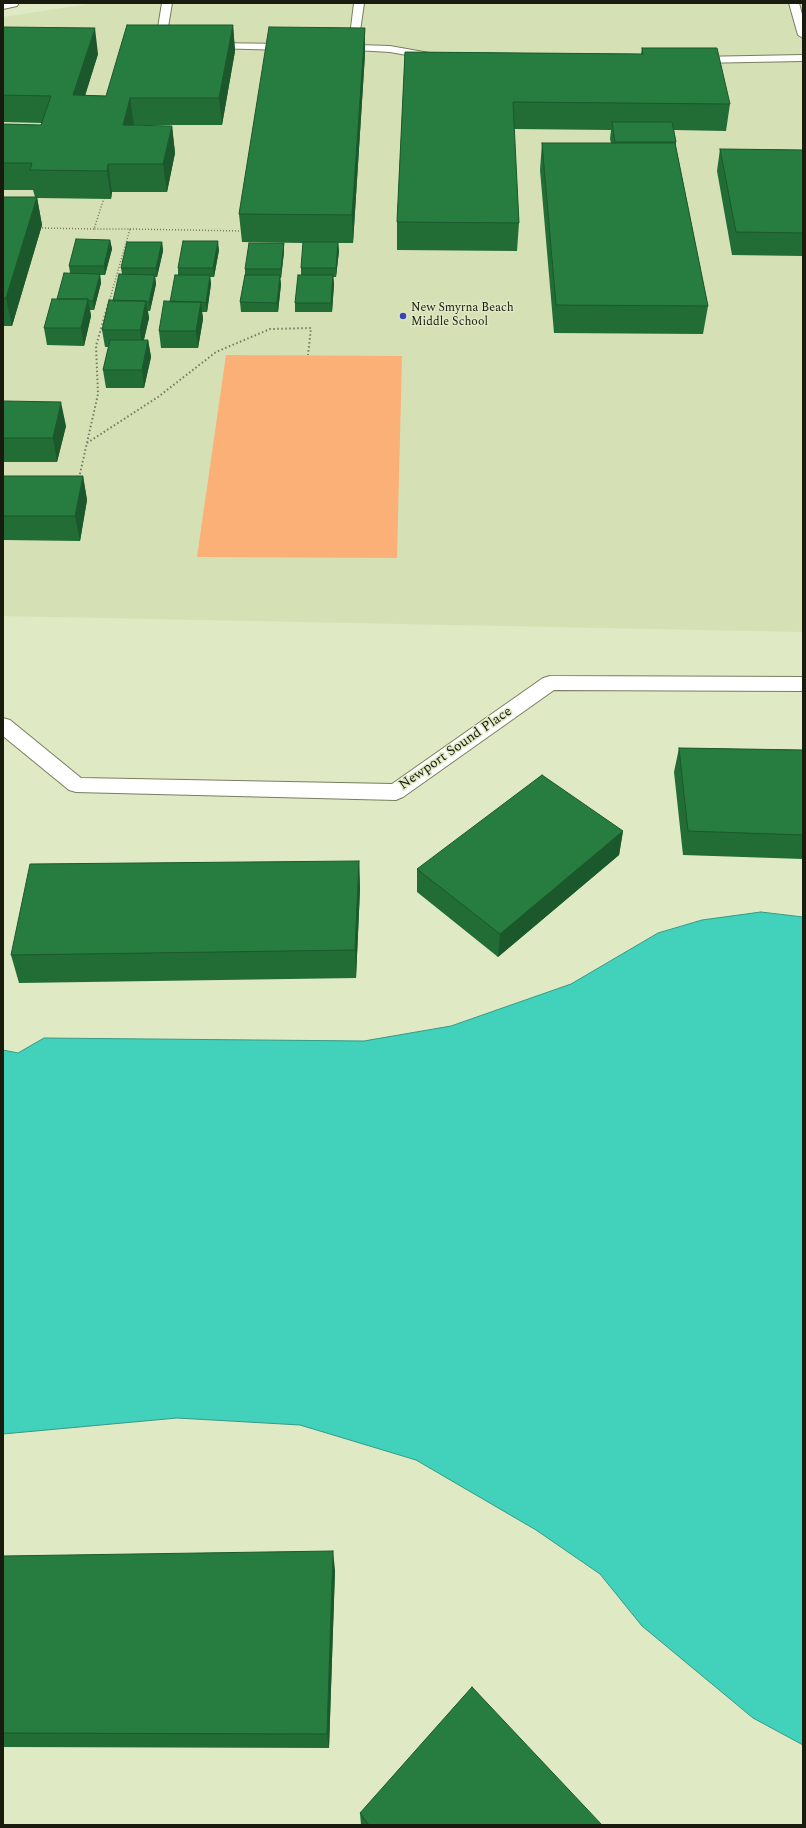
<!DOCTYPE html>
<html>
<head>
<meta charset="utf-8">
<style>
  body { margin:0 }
  #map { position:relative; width:806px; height:1828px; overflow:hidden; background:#dfe9c4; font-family:Spectral,serif }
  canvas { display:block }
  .frame { position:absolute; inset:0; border:4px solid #181b0e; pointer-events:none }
</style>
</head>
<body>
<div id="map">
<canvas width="806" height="1828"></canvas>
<div class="frame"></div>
</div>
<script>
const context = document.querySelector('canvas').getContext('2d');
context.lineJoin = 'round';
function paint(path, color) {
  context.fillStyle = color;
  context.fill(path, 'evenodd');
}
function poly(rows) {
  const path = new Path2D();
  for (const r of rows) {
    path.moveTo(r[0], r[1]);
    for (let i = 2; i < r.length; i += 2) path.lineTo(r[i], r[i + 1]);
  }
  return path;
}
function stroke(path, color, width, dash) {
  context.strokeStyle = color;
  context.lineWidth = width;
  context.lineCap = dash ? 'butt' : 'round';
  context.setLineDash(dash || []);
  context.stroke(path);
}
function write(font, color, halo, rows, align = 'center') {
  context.font = font + ' Spectral,serif';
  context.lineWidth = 3;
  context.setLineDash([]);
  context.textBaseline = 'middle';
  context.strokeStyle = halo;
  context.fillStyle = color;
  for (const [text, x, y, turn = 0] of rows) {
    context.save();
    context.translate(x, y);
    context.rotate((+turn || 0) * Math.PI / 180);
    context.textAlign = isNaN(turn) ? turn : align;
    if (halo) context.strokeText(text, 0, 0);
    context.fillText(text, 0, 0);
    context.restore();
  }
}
const built = poly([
  [96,3,803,3,803,632,3,616,3,17]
]);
const green = poly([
  [226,355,402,356,397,558,197,557]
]);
const water = poly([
  [761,912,803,917,803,1745,753,1718,642,1626,600,1574,536,1530,416,1460,300,1425,177,1418,3,1434,3,1050,18,1053,44,1038,364,1041,451,1026,571,984,658,933,702,920,761,912]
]);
const pathFar1 = poly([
  [104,198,94,229,130,229,109,302],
  [42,228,94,229],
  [130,229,243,231]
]);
const path = poly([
  [87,443,158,397,216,352,270,329,311,328,308,355],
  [79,478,98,394,96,346,109,301]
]);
const lane = poly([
  [162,3,172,3,166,39,173,44,168,47,156,40,162,3],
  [354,3,364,3,358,45,390,46,435,54,440,57,435,60,390,52,339,49,337,47,339,45,349,44,354,3],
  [789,3,799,3,803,18,803,38,798,35,789,3],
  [212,43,288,44,293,47,288,50,209,48,207,46,212,43],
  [803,55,803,61,697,63,692,60,697,57,803,55]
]);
const street = poly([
  [550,676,803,677,803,691,554,690,403,797,396,800,76,792,69,790,3,736,3,718,10,720,81,778,392,784,543,678,550,676]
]);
const secondary = poly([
  [3,3,19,3,17,6,3,9,3,3]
]);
const wall = poly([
  [233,25,235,51,222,125,134,125,134,126,172,126,175,153,167,192,112,192,111,199,37,198,42,225,12,326,3,326,3,197,35,197,33,190,3,190,3,124,41,125,42,123,3,122,3,27,98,54,85,95,106,96],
  [365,28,365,54,353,243,338,243,339,251,336,277,333,277,334,284,332,312,295,312,295,303,301,275,301,268,303,243,242,242,239,214],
  [642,48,730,104,726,131,674,130,676,142,676,147,708,306,703,334,554,333,540,170,542,143,611,143,610,139,611,130,514,129,519,223,517,251,397,250,397,222,405,52,641,54],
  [720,149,803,150,803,256,732,255,717,171],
  [110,240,112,249,105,275,100,275,101,283,94,310,90,310,91,316,84,346,47,345,44,328,57,299,70,273,69,266],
  [162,242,163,251,157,277,155,277,156,284,150,311,148,311,149,318,144,340,148,340,151,357,144,388,106,388,103,370,109,347,105,347,102,330,122,274,121,268],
  [284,243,284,252,281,278,280,278,281,284,278,312,241,312,240,302,245,275,245,269],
  [219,250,214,277,210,277,211,284,207,312,202,312,203,319,198,348,161,348,159,331,170,302,178,275,178,268],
  [3,401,66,426,57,462,3,462],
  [3,476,83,476,87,500,80,541,3,540],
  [679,748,803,750,803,859,683,855,674,772],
  [623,831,619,855,498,957,417,892,417,869],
  [359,861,360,889,356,978,19,983,11,955],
  [3,1556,335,1570,329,1748,3,1747],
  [360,1813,602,1825,361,1825]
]);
const shadedWall = poly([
  [233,25,235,51,222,125,219,98],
  [95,28,98,54,77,122,73,95],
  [365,28,365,54,353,243,352,215],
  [130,98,134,125,127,153,123,125],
  [172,126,175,153,167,192,163,164],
  [108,164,112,192,111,199,107,171],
  [37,197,42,225,12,326,6,298],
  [110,240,112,249,105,275,104,266],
  [218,241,219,250,214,277,213,268],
  [162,242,163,251,157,277,156,268],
  [338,242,339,251,336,277,336,268],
  [284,243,284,252,281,278,281,269],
  [100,274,101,283,94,310,93,301],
  [155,275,156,284,150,311,149,302],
  [210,275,211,284,207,312,206,303],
  [280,275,281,284,278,312,277,303],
  [333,275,334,284,332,312,331,303],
  [88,299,91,316,84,346,81,328],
  [146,301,149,318,142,347,140,330],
  [201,302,203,319,198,348,196,331],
  [148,340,151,357,144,388,142,370],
  [61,402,66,426,57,462,53,438],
  [83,476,87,500,80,541,75,516],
  [623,831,619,855,498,957,500,934],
  [359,861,360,889,356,978,355,950],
  [333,1551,335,1570,329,1748,327,1734]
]);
const building = poly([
  [127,25,233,25,219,98,130,98,123,125,172,126,163,164,108,164,107,171,30,170,32,163,3,163,3,124,41,125,51,96,3,95,3,27,95,28,73,95,106,96,127,25],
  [269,27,365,28,352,215,239,214,269,27],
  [642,48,717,48,730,104,513,102,519,223,397,222,405,52,643,54,642,48],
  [612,122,672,122,676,142,615,142,612,122],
  [542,143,675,143,708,306,556,305,542,143],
  [720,149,803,150,803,233,736,232,720,149],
  [3,197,37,197,6,298,3,298,3,197],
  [76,239,110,240,104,266,69,266,76,239],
  [183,241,218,241,213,268,178,268,183,241],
  [127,242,162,242,156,268,121,268,127,242],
  [303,242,338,242,336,268,301,268,303,242],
  [249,243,284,243,281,269,245,269,249,243],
  [64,273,100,274,93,301,89,301,88,299,57,299,64,273],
  [119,274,155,275,149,302,146,302,146,301,113,301,119,274],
  [175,275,210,275,206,303,201,302,170,302,175,275],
  [245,275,280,275,277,303,240,302,245,275],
  [298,275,333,275,331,303,295,303,298,275],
  [52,299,88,299,81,328,44,328,52,299],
  [109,300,146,301,140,330,102,330,109,300],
  [164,301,201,302,196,331,159,331,164,301],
  [110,340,148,340,142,370,103,370,110,340],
  [3,401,61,402,53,438,3,438,3,401],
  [3,476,83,476,75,516,3,516,3,476],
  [679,748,803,750,803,835,688,831,679,748],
  [542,775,623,831,500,934,417,869,542,775],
  [359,861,355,950,11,955,30,864,359,861],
  [333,1551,327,1734,3,1733,3,1556,333,1551],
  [472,1687,602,1825,369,1825,360,1813,472,1687]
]);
const markers = [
  [403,316,4,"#3546b8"]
];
const farPoinames = [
  ["New Smyrna Beach",411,309],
  ["Middle School",411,323]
];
const streetNames = [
  ["Newport Sound Place",456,749,-35]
];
paint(built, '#d5e0b4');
paint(green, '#fbb077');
paint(water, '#42d1ba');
stroke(water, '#359a86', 1);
stroke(lane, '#777f5e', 2);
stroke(street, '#777f5e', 2);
stroke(secondary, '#777f5e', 2);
stroke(pathFar1, '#747a62', 1.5, [1, 2]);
stroke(path, '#747a62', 2, [1.5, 2.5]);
paint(lane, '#fff');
paint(street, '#fff');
paint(secondary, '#fff');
paint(wall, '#226c36');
paint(shadedWall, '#1b582c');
paint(building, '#277d3f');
stroke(building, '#1b582c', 1);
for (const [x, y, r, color] of markers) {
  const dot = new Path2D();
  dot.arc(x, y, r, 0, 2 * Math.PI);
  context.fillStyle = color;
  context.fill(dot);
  stroke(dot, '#dfe9c4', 1.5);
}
write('12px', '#181b0e', '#dfe9c4', farPoinames, 'left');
write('14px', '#181b0e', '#dfe9c4', streetNames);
</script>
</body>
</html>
